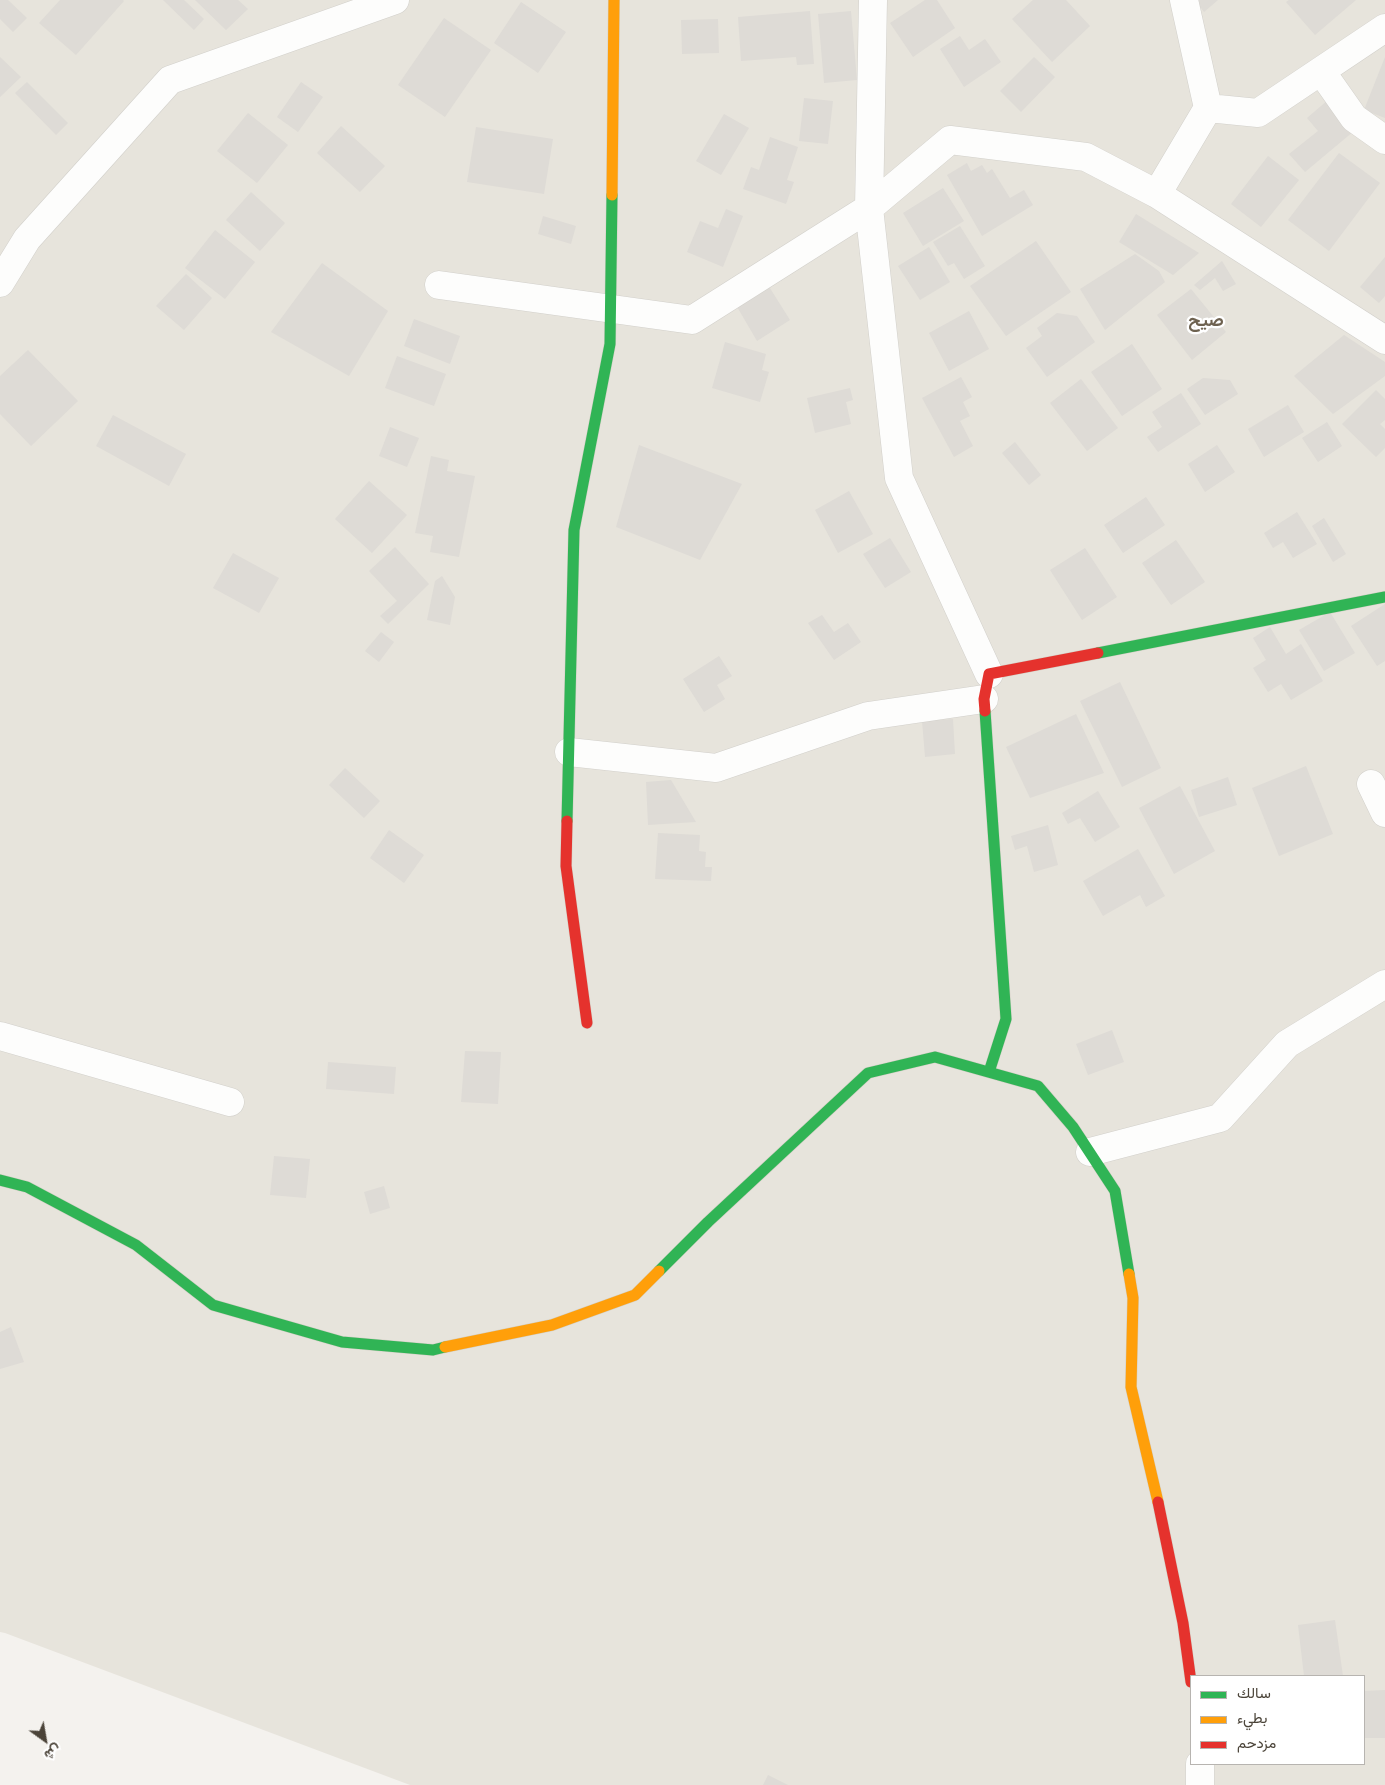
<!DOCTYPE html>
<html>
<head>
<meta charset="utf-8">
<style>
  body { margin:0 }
  #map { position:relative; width:1385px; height:1785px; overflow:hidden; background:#f4f2ee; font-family:Lato,Vazirmatn,sans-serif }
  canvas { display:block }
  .legend { position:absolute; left:1190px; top:1675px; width:175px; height:90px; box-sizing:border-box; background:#fff; border:1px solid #b7b4b0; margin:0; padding:6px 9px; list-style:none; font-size:15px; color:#4b4439 }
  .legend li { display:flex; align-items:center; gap:10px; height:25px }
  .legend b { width:25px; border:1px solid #b7b4b0 }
  .north { position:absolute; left:20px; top:1715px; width:50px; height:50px; -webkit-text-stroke:4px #fff; paint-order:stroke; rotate:148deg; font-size:14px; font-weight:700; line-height:20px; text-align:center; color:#4b4439 }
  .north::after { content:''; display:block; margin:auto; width:18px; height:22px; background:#4b4439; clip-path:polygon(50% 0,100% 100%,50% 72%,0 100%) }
</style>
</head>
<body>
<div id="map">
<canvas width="1385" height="1785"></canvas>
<ul class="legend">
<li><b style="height:6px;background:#30b455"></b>سالك</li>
<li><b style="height:6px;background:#ff9f0a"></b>بطيء</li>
<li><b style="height:6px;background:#e5322d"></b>مزدحم</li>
</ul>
<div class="north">ش</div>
</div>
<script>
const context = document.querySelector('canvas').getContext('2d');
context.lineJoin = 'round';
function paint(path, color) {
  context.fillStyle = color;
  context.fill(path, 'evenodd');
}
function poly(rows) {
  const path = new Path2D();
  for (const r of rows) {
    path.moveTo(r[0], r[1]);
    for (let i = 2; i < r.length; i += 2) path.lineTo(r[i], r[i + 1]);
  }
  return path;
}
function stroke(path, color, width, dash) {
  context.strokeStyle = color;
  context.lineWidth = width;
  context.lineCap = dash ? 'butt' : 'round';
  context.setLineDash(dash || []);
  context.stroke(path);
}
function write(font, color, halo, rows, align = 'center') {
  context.font = font + ' Lato,Vazirmatn,sans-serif';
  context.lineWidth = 4.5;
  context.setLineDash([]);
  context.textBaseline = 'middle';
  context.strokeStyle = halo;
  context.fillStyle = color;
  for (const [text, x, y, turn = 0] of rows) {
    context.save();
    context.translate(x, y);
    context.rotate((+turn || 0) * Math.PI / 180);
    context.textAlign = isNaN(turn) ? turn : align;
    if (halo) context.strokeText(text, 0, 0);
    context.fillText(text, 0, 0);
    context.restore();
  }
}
const residential = poly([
  [0,0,1385,0,1385,1785,410,1785,5,1633,0,1632],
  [1191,1676,1364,1676,1364,1764,1191,1764]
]);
const building = poly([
  [0,0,8,0,27,18,13,32,0,19],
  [60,0,123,0,124,1,76,55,39,23],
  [163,0,184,0,204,19,194,30],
  [195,0,238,0,248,9,226,30],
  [925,0,937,0,955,28,913,57,890,23],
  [1033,0,1066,0,1090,26,1052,62,1012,19],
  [1195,0,1218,0,1204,12],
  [1289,0,1356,0,1315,35,1286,2],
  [521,2,566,32,538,73,494,43],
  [810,11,814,64,797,65,796,57,741,61,738,17],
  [851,11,857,80,824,83,818,14],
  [444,18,491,50,445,117,398,85],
  [718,19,719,53,682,54,681,20],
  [960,36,969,50,985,39,1001,62,964,87,940,49],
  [0,57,21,77,0,97],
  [1034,57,1055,77,1021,112,1000,91],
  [1385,57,1385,118,1364,110],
  [27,82,68,123,56,135,15,93],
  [301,82,323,97,298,132,277,117],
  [804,98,833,101,828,144,799,141],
  [1328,100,1354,131,1305,172,1289,154,1318,131,1307,118],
  [248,113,288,145,257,183,217,151],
  [724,114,749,128,721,175,696,161],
  [341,126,385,166,360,192,317,153],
  [476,127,553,139,544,194,467,182],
  [770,137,798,147,787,180,794,182,786,204,743,189,751,167,759,170],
  [1339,153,1380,183,1329,251,1288,220],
  [1268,156,1299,180,1261,227,1231,204],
  [967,163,971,171,982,165,987,173,992,169,1010,198,1024,190,1033,205,982,236,947,175],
  [943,188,964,221,923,246,903,213],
  [251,192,285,223,260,251,226,220],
  [726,209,743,216,723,267,687,252,700,221,718,228],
  [1136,214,1199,253,1173,275,1119,242],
  [543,216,576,226,571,244,538,234],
  [960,226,985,266,964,279,954,263,948,266,933,242],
  [215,230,255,262,225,299,185,268],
  [1036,241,1071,292,1006,336,970,286],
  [929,247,950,282,920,300,898,266],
  [1135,254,1159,271,1165,282,1105,330,1080,289],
  [1385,257,1385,296,1379,303,1360,287],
  [1222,261,1236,284,1223,291,1215,278,1200,290,1194,285],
  [322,263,388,311,349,376,271,332],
  [186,274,212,298,184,330,156,306],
  [768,285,790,320,757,341,736,305],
  [1191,289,1226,332,1192,360,1157,315],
  [969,311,989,349,949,371,929,333],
  [1057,313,1077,316,1095,342,1047,377,1026,348,1042,336,1037,328],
  [414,319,460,336,450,364,404,346],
  [1344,335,1385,362,1385,376,1333,414,1294,376],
  [725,342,766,354,762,370,769,372,760,402,712,388],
  [1132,344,1162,389,1122,416,1091,372],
  [28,350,78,401,31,446,0,414,0,376],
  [397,356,446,374,434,406,385,388],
  [961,377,972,397,963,402,970,416,960,421,973,446,954,457,922,398],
  [1203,378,1230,380,1238,394,1205,415,1187,389],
  [1081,379,1118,428,1087,451,1050,403],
  [850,388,853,400,846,402,851,424,815,433,807,398],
  [1376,390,1385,399,1385,420,1380,424,1385,429,1385,448,1376,457,1342,424],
  [1181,393,1201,424,1158,452,1147,437,1162,427,1152,412],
  [1288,405,1304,432,1264,457,1248,429],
  [113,415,186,454,169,486,96,446],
  [1327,422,1342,446,1318,462,1302,438],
  [390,427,419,438,407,467,379,456],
  [1015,442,1041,475,1029,485,1002,453],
  [639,445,742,484,700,560,616,527],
  [1217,445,1235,472,1205,492,1188,464],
  [431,456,449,460,447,471,475,476,459,557,430,552,433,536,415,533],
  [369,481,407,515,372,553,335,519],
  [849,491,873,534,838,553,815,510],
  [1146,497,1165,525,1123,553,1104,525],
  [1297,512,1317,544,1293,558,1283,542,1273,548,1264,533],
  [1324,518,1346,554,1333,562,1312,526],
  [890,538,911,572,885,588,863,554],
  [1176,540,1205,582,1171,605,1142,563],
  [395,547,429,584,388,624,380,616,397,601,369,571],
  [1085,548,1117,597,1082,620,1050,570],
  [233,553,279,578,259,613,213,588],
  [442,576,455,597,450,625,427,620,435,581],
  [1385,604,1385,661,1377,666,1351,626],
  [1330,612,1355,653,1324,671,1299,630],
  [822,615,834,632,848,623,861,642,834,660,808,623],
  [1270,627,1286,654,1301,644,1323,681,1291,700,1281,684,1268,692,1253,668,1266,660,1253,638],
  [381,632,394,642,379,662,365,651],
  [719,656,732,676,717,685,725,699,704,712,683,679],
  [1120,682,1161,768,1122,787,1080,701],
  [1076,714,1104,773,1030,798,1006,747],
  [953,719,955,754,925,757,922,721],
  [1306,766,1333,834,1279,856,1252,788],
  [345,768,380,801,364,818,329,785],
  [1228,777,1237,805,1199,817,1191,790],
  [671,780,696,822,648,825,646,782],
  [1180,786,1215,851,1174,874,1139,808],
  [1098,791,1120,827,1095,842,1080,818,1068,824,1062,813],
  [1048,825,1058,865,1034,872,1027,846,1015,850,1011,836],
  [389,830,424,855,404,883,370,858],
  [658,833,700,835,699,851,706,852,705,867,712,867,711,881,655,879],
  [1138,849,1165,896,1146,907,1140,895,1103,916,1083,881],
  [1112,1030,1124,1062,1088,1075,1076,1044],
  [465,1051,501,1052,498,1104,461,1102],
  [328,1062,396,1067,394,1094,326,1089],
  [274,1156,310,1159,306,1198,270,1195],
  [384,1186,390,1208,370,1214,364,1192],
  [11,1327,24,1362,0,1369,0,1332],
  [1335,1620,1343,1676,1304,1676,1298,1625],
  [1385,1690,1385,1738,1364,1738,1364,1691],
  [768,1775,788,1785,763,1785]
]);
const street = poly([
  [873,0,869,208,899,478,989,674],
  [1184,0,1208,108,1157,194,1385,340],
  [1321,71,1354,118,1385,140],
  [1208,108,1258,113,1385,28],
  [0,283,27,239,170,80,395,0],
  [439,285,692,320,869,208,950,140,1086,157,1157,194],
  [569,752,716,768,868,716,984,699],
  [1371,784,1385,813],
  [0,1036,230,1102],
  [1090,1152,1220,1118,1287,1044,1385,984],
  [1200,1764,1200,1785]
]);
const fast = poly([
  [1098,653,1385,597],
  [985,711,1006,1019,989,1072],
  [567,821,574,530,610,344,612,195],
  [0,1180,27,1187,136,1245,213,1305,342,1342,433,1350,445,1347],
  [659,1271,708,1222,868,1073,935,1057,1038,1086,1073,1127,1115,1191,1129,1274]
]);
const slow = poly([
  [612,195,614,0],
  [1129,1274,1133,1298,1131,1387,1158,1502],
  [445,1347,552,1325,635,1295,659,1271]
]);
const jam = poly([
  [985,711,984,699,989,674,1098,653],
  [567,821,566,866,587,1023],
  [1158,1502,1183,1623,1191,1682]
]);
const districtNames = [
  ["صيح",1206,320]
];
paint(residential, '#e7e4dc');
paint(building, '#dedbd6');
stroke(street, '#d2d0cb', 29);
stroke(fast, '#d3cfc5', 12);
stroke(slow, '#d3cfc5', 12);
stroke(jam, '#d3cfc5', 12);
stroke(street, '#fdfdfc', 28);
stroke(fast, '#30b455', 11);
stroke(slow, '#ff9f0a', 11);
stroke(jam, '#e5322d', 11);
write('bold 18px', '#6e6250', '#fff', districtNames);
</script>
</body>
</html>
